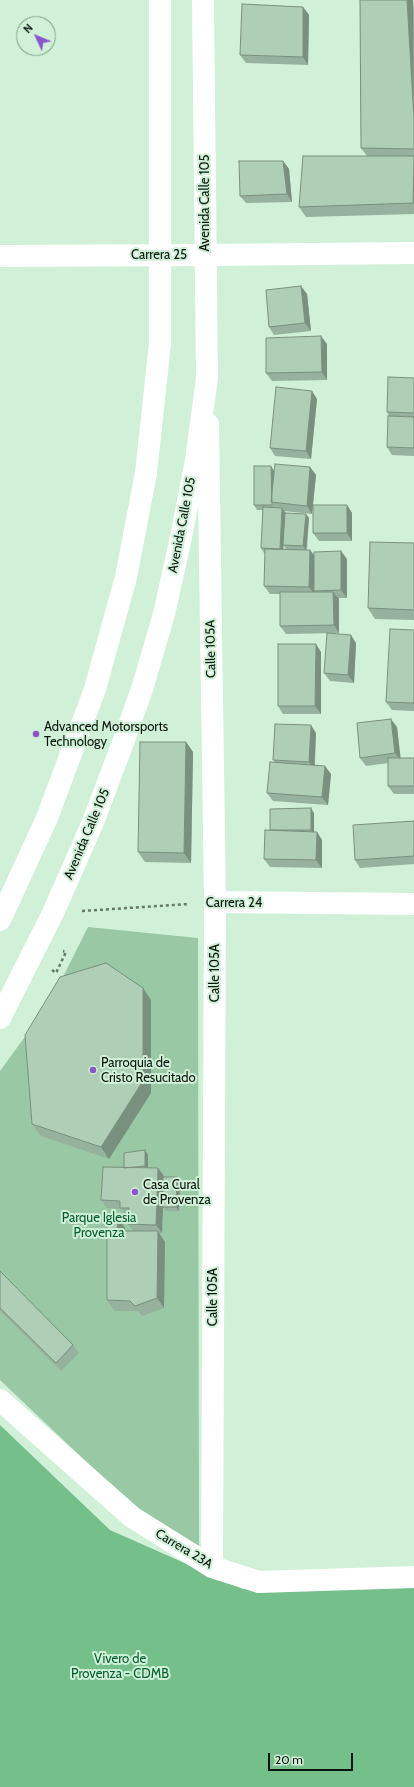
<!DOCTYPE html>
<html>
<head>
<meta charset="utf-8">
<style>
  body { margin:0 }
  #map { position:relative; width:414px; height:1787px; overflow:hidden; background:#d0f0d7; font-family:Cabin,sans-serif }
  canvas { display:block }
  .north { position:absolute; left:16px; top:16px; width:40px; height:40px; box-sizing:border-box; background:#d0f0d7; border:1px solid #819886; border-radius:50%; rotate:314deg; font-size:11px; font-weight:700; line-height:16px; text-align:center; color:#0a150d }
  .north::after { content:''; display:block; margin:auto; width:14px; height:18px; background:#8c55cd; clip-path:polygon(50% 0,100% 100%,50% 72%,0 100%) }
  .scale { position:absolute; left:268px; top:1753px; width:85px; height:18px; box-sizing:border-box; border:2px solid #0a150d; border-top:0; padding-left:5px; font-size:12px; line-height:14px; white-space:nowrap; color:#0a150d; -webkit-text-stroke:3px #d0f0d7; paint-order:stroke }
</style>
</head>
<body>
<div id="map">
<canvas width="414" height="1787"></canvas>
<div class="north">N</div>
<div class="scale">20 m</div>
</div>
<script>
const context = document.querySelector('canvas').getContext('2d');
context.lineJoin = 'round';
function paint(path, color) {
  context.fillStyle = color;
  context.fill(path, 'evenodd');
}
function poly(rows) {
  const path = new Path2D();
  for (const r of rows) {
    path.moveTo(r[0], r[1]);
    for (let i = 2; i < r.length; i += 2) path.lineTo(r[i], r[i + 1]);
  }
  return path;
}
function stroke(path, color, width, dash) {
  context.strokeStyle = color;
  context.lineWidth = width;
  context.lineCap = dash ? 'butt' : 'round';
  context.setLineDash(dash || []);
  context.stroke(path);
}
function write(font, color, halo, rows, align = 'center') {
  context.font = font + ' Cabin,sans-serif';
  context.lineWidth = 4;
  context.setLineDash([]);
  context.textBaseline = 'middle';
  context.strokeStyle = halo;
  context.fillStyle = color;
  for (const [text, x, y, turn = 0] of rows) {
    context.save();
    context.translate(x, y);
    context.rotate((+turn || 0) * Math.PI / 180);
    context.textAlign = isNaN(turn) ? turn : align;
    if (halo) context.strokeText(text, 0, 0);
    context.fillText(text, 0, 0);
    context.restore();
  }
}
const green = poly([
  [88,927,198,938,199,1553,133,1506,0,1380,0,1071,51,1001]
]);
const forest = poly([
  [0,1425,110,1530,243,1589,414,1583,414,1787,0,1787]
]);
const path = poly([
  [82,911,189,904],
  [52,970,56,973,66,952,63,951]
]);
const minor = poly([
  [206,255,414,253],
  [208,424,215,902,212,1567],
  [215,902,414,904],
  [0,1400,132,1517,212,1567,259,1582,414,1577]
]);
const tertiary = poly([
  [0,256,206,255]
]);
const secondary = poly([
  [0,920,47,818,95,689,126,577,146,473,160,343,160,0],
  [0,1018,53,913,93,822,121,748,142,689,164,614,180,542,196,460,207,378,203,0]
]);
const wall = poly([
  [360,0,413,0,414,9,414,214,306,217,299,207,367,156,361,148],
  [303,7,309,15,308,65,246,63,240,55],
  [283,161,289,169,292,202,246,203,240,196],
  [307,294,311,331,274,335,269,327],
  [327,344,327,380,272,381,266,373],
  [414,378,414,456,392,455,387,447,389,416,387,412],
  [317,399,311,459,275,456,270,448],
  [271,466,274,471,310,467,316,475,312,514,284,511,285,513,309,518,307,550,310,550,314,555,347,559,347,598,338,598,339,599,339,633,286,634,280,626,280,594,270,594,264,586,265,553,264,553,261,548,263,510,257,510,254,505],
  [283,545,286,549,283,549],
  [347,505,352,513,352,541,319,541,313,533],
  [414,543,414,620,375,619,368,608],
  [414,630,414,711,392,710,386,702],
  [356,643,354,683,330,681,324,673],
  [321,652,321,714,283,714,278,706],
  [397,727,400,758,414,758,414,794,394,794,388,786,388,763,366,766,360,758],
  [316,733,315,765,331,774,328,805,273,801,267,793,275,762,273,760],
  [186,742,193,752,191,863,145,862,138,852],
  [314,813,314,832,317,832,322,840,322,868,270,867,264,859,270,830],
  [414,821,414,864,360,868,355,860],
  [143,988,151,1000,151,1093,109,1159,41,1136,32,1124],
  [145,1150,148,1155,148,1168,158,1168,164,1177,177,1177,180,1181,179,1211,166,1211,163,1207,163,1199,162,1233,159,1233,165,1242,164,1308,142,1316,138,1311,114,1311,107,1300,118,1218,125,1228,125,1231,133,1231,128,1224,128,1216,126,1216,121,1209,107,1208,101,1200,124,1168],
  [0,1271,73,1345,79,1353,61,1371,0,1311]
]);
const shadedWall = poly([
  [407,0,413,0,414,119],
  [303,7,309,15,308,65,303,57],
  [283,161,289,169,292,202,287,194],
  [414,175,414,204,413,203],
  [301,286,307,294,311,331,305,323],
  [321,336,327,344,327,380,322,372],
  [312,391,317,399,311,459,306,451],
  [271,466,274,471,272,502],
  [310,467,316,475,312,514,307,506],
  [347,505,352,513,352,541,347,533],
  [282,508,286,513,283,554,280,550],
  [306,514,309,518,306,550,303,546],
  [310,550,316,558,314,591,315,592,315,595,309,587],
  [341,551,347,559,347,598,341,590],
  [333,592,339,599,339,633,334,625],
  [351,635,356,643,354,683,348,675],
  [316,644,321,652,321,714,315,706],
  [391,719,397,727,401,761,395,753],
  [311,725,316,733,314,770,309,762],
  [186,742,193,752,191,863,184,853],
  [325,766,331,774,328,805,322,797],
  [311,808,314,813,314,834,311,830],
  [317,832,322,840,322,868,316,860],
  [143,988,151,1000,151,1093,109,1159,101,1147],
  [145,1150,148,1155,148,1171,145,1166],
  [158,1168,164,1176,162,1233,156,1225],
  [177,1177,180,1181,179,1211,176,1207],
  [118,1218,125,1228,125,1241,117,1231],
  [158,1231,165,1242,164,1308,157,1298]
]);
const building = poly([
  [360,0,407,0,414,119,414,149,361,148,360,0],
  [242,4,303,7,303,57,240,55,242,4],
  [303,156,414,156,413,203,299,207,303,156],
  [239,161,283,161,287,194,240,196,239,161],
  [301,286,305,323,269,327,266,290,301,286],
  [321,336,322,372,266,373,266,338,321,336],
  [388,377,414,378,414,413,387,412,388,377],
  [276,387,312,391,306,451,270,448,276,387],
  [388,416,414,417,414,448,387,447,388,416],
  [275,464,310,467,307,506,271,502,275,464],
  [254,466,271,466,272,505,254,505,254,466],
  [313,505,347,505,347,533,313,533,313,505],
  [263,507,282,508,280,549,261,548,263,507],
  [285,513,306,514,303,546,283,545,285,513],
  [370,542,414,543,414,610,368,608,370,542],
  [265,549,310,550,309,587,264,586,265,549],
  [341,551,341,590,314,591,314,552,341,551],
  [280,592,333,592,334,625,280,626,280,592],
  [390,629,414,630,414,703,386,702,390,629],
  [327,633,351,635,348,675,324,673,327,633],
  [278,644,316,644,315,706,278,706,278,644],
  [391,719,395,753,360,758,357,723,391,719],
  [275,724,311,725,309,762,273,760,275,724],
  [140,742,186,742,184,853,138,852,140,742],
  [388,758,414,758,414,786,388,786,388,758],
  [270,762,325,766,322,797,267,793,270,762],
  [311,808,311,830,270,830,270,809,311,808],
  [414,821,414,856,355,860,353,825,414,821],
  [265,830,317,832,316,860,264,859,265,830],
  [106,963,143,988,143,1081,101,1147,32,1124,25,1035,60,977,106,963],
  [145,1150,145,1166,124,1168,124,1153,145,1150],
  [103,1167,158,1168,156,1225,128,1224,129,1208,120,1208,120,1201,101,1200,103,1167],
  [163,1177,177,1177,176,1207,163,1207,163,1177],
  [107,1217,118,1218,117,1231,158,1231,157,1298,135,1306,130,1301,107,1300,107,1217],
  [0,1271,73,1345,56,1363,0,1308,0,1271]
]);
const markers = [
  [36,734,4,"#8c55cd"],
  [93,1070,4,"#8c55cd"],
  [135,1192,4,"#8c55cd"]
];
const streetNames = [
  ["Avenida Calle 105",205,203,-90],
  ["Carrera 25",159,255],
  ["Avenida Calle 105",182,525,-79],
  ["Calle 105A",211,649,-91],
  ["Avenida Calle 105",87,834,-67],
  ["Carrera 24",234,903],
  ["Calle 105A",215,973,-90],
  ["Calle 105A",213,1297,-90],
  ["Carrera 23A",184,1549,31]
];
const poiNames = [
  ["Advanced Motorsports",44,727],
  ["Technology",44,742],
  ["Parroquia de",101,1063],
  ["Cristo Resucitado",101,1078],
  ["Casa Cural",143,1185],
  ["de Provenza",143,1200]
];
const parkNames = [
  ["Parque Iglesia",99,1218],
  ["Provenza",99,1233],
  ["Vivero de",120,1659],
  ["Provenza - CDMB",120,1674]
];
paint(green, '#99c8a5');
paint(forest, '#75bf8a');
stroke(path, '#647969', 2.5, [3, 3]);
stroke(minor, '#fff', 22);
stroke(tertiary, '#fff', 22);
stroke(secondary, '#fff', 22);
paint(wall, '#96b19d');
paint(shadedWall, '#7a907f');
paint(building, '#afceb6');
stroke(building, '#7a907f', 1);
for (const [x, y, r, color] of markers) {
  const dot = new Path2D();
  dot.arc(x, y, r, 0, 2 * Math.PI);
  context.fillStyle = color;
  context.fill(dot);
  stroke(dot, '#d0f0d7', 1.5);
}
write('13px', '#0a150d', '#d0f0d7', streetNames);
write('13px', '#0a150d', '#d0f0d7', poiNames, 'left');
write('13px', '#035e2e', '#d0f0d7', parkNames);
</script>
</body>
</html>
